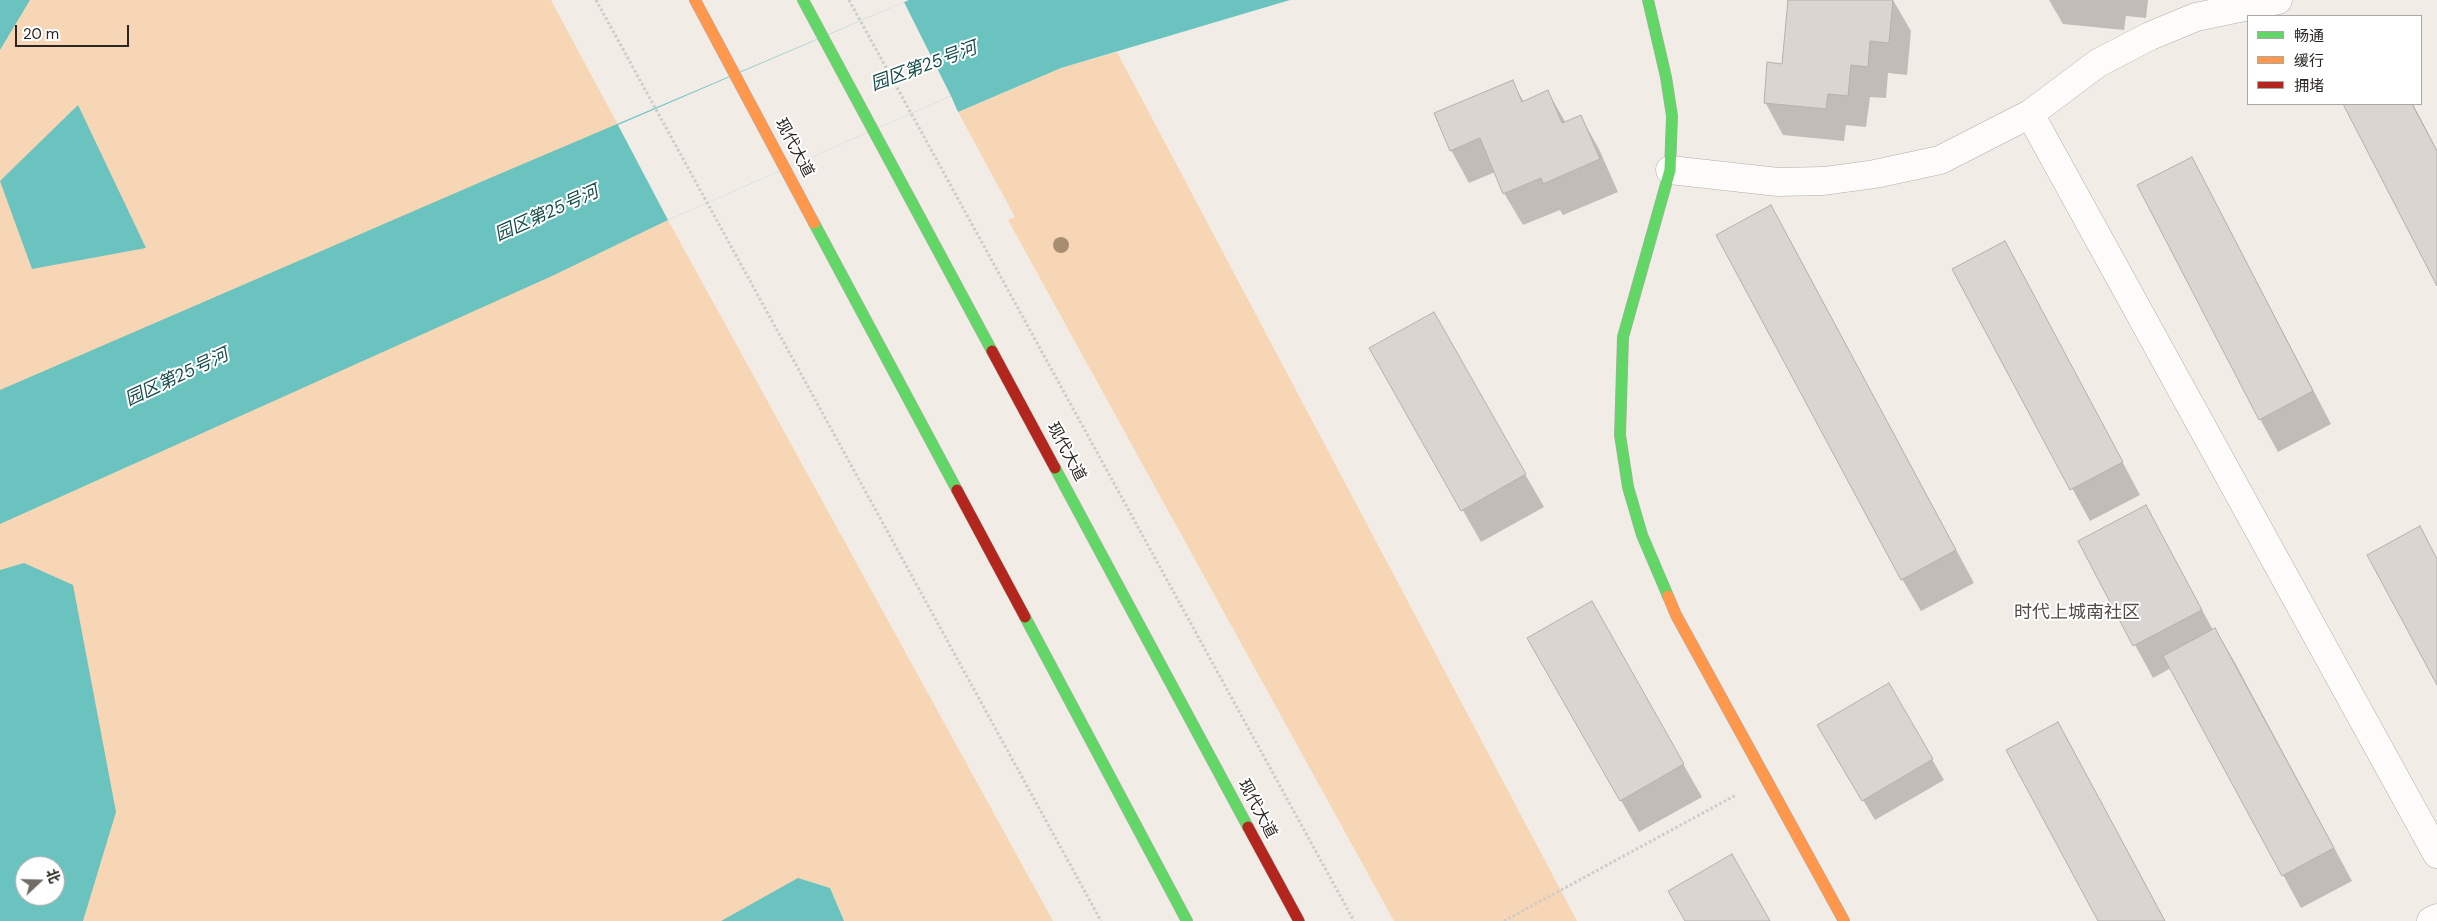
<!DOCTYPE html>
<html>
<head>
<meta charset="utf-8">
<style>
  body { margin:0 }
  #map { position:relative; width:2437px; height:921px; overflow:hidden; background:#f2ece7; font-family:"DM Sans","Noto Sans SC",sans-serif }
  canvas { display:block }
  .legend { position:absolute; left:2247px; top:15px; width:175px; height:90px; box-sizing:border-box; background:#fff; border:1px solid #aaa8a7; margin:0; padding:6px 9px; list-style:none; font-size:15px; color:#2a2622 }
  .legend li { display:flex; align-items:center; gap:10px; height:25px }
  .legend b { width:25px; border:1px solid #aaa8a7 }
  .north { position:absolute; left:15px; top:856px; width:50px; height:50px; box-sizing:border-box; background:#fff; border:1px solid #aaa8a7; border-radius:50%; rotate:69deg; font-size:14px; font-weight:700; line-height:20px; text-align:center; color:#2a2622 }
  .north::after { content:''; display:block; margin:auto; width:18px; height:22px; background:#706b67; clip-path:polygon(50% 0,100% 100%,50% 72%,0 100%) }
  .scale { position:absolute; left:15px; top:25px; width:114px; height:22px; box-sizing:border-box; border:2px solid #2a2622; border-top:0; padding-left:6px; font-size:15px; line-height:18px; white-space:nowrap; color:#2a2622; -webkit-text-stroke:4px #fff; paint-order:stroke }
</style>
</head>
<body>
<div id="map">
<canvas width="2437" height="921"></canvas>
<ul class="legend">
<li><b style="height:6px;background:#63d668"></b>畅通</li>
<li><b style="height:6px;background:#ff974d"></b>缓行</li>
<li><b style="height:6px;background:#b3261e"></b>拥堵</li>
</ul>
<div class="north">北</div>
<div class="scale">20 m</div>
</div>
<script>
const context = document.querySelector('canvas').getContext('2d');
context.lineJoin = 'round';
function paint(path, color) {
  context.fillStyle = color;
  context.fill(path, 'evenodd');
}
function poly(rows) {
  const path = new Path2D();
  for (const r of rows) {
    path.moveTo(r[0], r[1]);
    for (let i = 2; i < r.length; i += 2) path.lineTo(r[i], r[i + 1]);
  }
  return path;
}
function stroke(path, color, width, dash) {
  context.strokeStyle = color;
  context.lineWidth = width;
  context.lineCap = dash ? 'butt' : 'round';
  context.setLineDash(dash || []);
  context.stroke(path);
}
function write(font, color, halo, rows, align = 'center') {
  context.font = font + ' "DM Sans","Noto Sans SC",sans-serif';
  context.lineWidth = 4;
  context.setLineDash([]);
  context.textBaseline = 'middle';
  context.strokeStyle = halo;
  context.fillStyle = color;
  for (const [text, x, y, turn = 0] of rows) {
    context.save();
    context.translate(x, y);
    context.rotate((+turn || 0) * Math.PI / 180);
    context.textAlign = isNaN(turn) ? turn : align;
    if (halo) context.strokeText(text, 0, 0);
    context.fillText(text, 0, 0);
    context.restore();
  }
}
const green = poly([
  [0,0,551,0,618,125,500,174,555,274,668,220,1053,921,0,921],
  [25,866,55,866,55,896,25,896],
  [1117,52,1577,921,1394,921,1008,220,1015,217,958,112,1061,68]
]);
const water = poly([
  [0,0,30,0,0,50],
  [909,0,1290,0,1061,68,958,112,951,96,668,220,552,276,0,524,0,390,497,175],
  [78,105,146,248,32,269,0,181],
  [24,563,73,585,116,812,83,921,0,921,0,570],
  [25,866,55,866,55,896,25,896],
  [798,878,830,888,844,921,721,921]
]);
const pier = poly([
  [904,2,951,96,668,220,618,125]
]);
const shadow = poly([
  [1789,0,1893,0,1911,31,1907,75,1888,73,1886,98,1870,97,1866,127,1846,125,1844,141,1783,135,1765,102,1783,65],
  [2049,0,2148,0,2146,18,2126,16,2124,30,2063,24],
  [1512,82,1524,102,1548,92,1566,123,1581,117,1599,149,1618,192,1563,215,1560,210,1523,225,1504,193,1495,172,1469,183,1451,150],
  [2344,104,2413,104,2437,150,2437,283],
  [2192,158,2331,424,2278,452,2260,419],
  [1789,239,1974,583,1921,611,1902,579],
  [1953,270,2023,275,2140,495,2090,521],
  [1433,314,1544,507,1481,542,1371,349],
  [2146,507,2213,630,2215,629,2234,661,2352,881,2301,908,2171,668,2153,678,2079,542],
  [1591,603,1702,797,1639,832,1529,639],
  [1889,685,1944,780,1875,820,1819,726],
  [2058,724,2076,756,2165,921,2099,921]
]);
const building = poly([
  [1788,0,1893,0,1889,43,1870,41,1868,67,1851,65,1848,96,1828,94,1826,109,1764,103,1767,62,1782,64,1788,0],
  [1513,80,1522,102,1548,90,1562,123,1581,115,1600,159,1543,184,1541,178,1503,194,1480,138,1450,151,1434,113,1513,80],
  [2343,104,2412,104,2437,151,2437,286,2343,104],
  [2192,157,2313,391,2259,420,2137,185,2192,157],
  [1771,205,1956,550,1901,580,1716,235,1771,205],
  [2005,241,2123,462,2070,490,1952,269,2005,241],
  [1434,312,1526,474,1461,511,1369,348,1434,312],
  [2146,505,2202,610,2133,646,2078,541,2146,505],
  [2420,526,2437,559,2437,685,2367,555,2420,526],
  [1592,601,1684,764,1620,801,1527,638,1592,601],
  [2215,628,2334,848,2282,876,2163,656,2215,628],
  [1889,683,1933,759,1862,801,1817,725,1889,683],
  [2058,722,2165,921,2098,921,2006,750,2058,722],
  [1732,854,1770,921,1685,921,1668,891,1732,854]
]);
const path = poly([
  [596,0,1101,921],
  [849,0,1354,921],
  [1504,921,1736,795]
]);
const street = poly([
  [2030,114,2437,854],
  [1670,170,1778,182,1824,181,1875,174,1940,160,2030,114,2098,63,2150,36,2196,17,2278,0],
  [2431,921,2437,918]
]);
const fast = poly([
  [803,0,992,351],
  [1648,0,1666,77,1672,116,1670,170,1623,337,1620,435,1628,487,1642,535,1668,596],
  [814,223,957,490],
  [1055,468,1248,827],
  [1025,617,1187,921]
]);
const slow = poly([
  [695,0,814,223],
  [1668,596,1676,615,1844,921]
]);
const jam = poly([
  [992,351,1055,468],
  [957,490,1025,617],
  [1248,827,1299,921]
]);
const trees = [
  [1061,245]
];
const streetNames = [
  ["现代大道",794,148,62],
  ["现代大道",1066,452,62],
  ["现代大道",1257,809,62]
];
const waterNames = [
  ["园区第25号河",924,67,-20],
  ["园区第25号河",547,214,-24],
  ["园区第25号河",177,378,-25]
];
const neighbourhoodNames = [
  ["时代上城南社区",2077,613]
];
paint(green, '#f7d6b5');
paint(water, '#6ac3bf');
paint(pier, '#f2ece7');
paint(shadow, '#0003');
paint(building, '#dad5d1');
stroke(building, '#b3b0ac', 1);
stroke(street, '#b1ada9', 29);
stroke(fast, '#b1ada9', 12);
stroke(slow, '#b1ada9', 12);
stroke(jam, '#b1ada9', 12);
stroke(path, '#cdccc9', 3, [2.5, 2.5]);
stroke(street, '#fdfcfb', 28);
stroke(fast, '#63d668', 11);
stroke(slow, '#ff974d', 11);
stroke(jam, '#b3261e', 11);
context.fillStyle = '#a78e71';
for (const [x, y] of trees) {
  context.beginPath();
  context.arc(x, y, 8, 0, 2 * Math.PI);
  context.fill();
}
write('16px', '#2a2622', '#fff', streetNames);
write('italic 18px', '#174d4b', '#fff', waterNames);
write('18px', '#524a43', '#fff', neighbourhoodNames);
</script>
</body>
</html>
